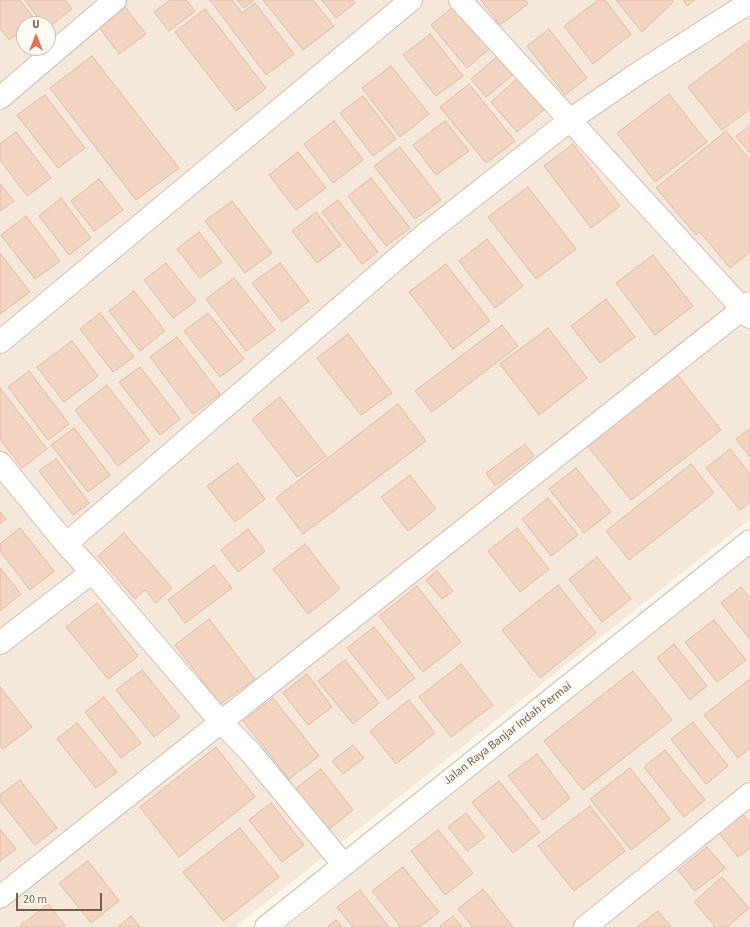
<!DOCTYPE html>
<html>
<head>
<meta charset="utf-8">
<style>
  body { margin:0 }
  #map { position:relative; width:750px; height:927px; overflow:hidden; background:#fdf6ec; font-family:"Source Sans 3",sans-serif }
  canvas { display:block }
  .north { position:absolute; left:16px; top:16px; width:40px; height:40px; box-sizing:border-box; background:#fffaf3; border:1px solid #cabbb1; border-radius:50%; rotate:0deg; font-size:11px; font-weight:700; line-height:16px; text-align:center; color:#7a5c4d }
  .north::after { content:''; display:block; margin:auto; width:14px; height:18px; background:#e76f51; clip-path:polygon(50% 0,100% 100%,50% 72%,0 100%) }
  .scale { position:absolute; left:16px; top:893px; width:86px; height:18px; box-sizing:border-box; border:2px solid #7a5c4d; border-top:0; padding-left:5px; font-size:12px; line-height:14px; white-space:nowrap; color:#7a5c4d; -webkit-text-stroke:3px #fffaf3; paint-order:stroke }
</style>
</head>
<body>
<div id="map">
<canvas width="750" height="927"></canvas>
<div class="north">U</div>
<div class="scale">20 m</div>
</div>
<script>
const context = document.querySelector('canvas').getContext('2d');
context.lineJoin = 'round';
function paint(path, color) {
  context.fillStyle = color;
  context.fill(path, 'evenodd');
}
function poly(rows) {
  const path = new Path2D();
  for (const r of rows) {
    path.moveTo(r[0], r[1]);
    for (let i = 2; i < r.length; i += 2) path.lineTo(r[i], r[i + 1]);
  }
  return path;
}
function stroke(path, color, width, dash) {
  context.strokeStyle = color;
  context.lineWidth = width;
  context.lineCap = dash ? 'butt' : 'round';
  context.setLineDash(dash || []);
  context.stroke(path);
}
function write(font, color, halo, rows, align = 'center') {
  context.font = font + ' "Source Sans 3",sans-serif';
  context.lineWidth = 4;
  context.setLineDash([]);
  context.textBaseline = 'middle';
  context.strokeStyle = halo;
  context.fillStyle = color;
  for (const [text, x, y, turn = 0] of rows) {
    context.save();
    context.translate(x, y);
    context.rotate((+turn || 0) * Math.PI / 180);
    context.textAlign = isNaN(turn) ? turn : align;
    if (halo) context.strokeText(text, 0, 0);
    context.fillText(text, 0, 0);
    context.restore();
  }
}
const residential = poly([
  [0,0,750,0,750,519,235,927,0,927],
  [24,24,48,24,48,48,24,48],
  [750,551,750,927,287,927,704,586]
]);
const building = poly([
  [0,0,20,0,35,20,30,24,24,24,24,29,9,40,0,28,0,0],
  [25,0,65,0,72,9,48,28,48,24,43,24,25,0],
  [170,0,186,0,195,11,169,31,154,12,170,0],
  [210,0,232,0,242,13,255,3,294,54,266,75,210,0],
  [237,0,254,0,244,8,237,0],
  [263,0,313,0,334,26,303,50,263,0],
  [322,0,353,0,355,3,336,18,322,0],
  [481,0,525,0,528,4,500,25,481,0],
  [598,0,605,0,631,34,593,64,564,26,598,0],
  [616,0,672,0,673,2,642,32,616,0],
  [683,0,695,0,687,6,683,0],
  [459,2,495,44,467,68,431,25,459,2],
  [125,7,146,34,119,54,99,27,125,7],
  [205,9,266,88,236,111,175,32,205,9],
  [549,29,587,78,565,95,527,46,549,29],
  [430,34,463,76,436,96,403,55,430,34],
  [750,40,750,109,722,130,688,87,750,40],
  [504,51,520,69,486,97,471,79,504,51],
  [92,56,179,168,136,200,50,88,92,56],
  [391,66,429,114,400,137,362,88,391,66],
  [520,76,547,107,517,132,491,102,520,76],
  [469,84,515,141,486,163,440,107,469,84],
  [669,94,707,142,655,182,617,133,669,94],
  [45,95,85,148,58,168,17,115,45,95],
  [363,96,396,139,373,156,340,113,363,96],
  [334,121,363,160,333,183,304,144,334,121],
  [445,121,469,151,436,175,413,145,445,121],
  [750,126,750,153,736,136,750,126],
  [726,131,750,160,750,252,730,268,700,232,696,235,656,188,726,131],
  [16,132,51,178,27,196,0,160,0,144,16,132],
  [573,144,620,206,591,228,544,166,573,144],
  [400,147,441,200,415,219,374,166,400,147],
  [298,152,326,188,296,210,269,175,298,152],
  [371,178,410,228,386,246,348,196,371,178],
  [99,179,123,210,94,231,71,201,99,179],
  [0,184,14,201,0,211,0,184],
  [528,187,576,249,536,279,488,217,528,187],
  [61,198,91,238,69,255,39,216,61,198],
  [338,200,378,252,362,264,322,212,338,200],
  [232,201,272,253,245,273,205,221,232,201],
  [316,212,341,245,317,263,292,231,316,212],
  [26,216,60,261,35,279,1,235,26,216],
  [199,232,222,262,200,278,177,249,199,232],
  [487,239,523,286,495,308,459,261,487,239],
  [0,253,30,292,0,314,0,253],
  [653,255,693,306,655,335,616,283,653,255],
  [166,263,196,301,173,318,144,280,166,263],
  [280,263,309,301,282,322,252,283,280,263],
  [446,264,490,321,453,349,409,292,446,264],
  [234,278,275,330,246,351,206,299,234,278],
  [134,291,165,331,140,351,109,311,134,291],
  [606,299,635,337,600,363,571,326,606,299],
  [100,313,134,357,113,372,80,329,100,313],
  [208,313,244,359,220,377,184,331,208,313],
  [502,325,518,346,432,412,415,391,502,325],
  [548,328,587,378,539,415,500,364,548,328],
  [348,334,392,393,361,415,317,358,348,334],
  [177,337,220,394,193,414,150,357,177,337],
  [72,341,98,376,64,402,37,367,72,341],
  [140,367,180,419,160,435,119,382,140,367],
  [29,371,69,424,48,440,8,387,29,371],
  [676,373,721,430,631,500,586,444,676,373],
  [107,385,150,441,118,466,75,410,107,385],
  [0,388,47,449,22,468,0,439,0,388],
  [280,397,326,456,297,477,252,419,280,397],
  [398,404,426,441,303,534,276,498,398,404],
  [74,428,110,475,88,492,51,445,74,428],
  [750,428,750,457,736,439,750,428],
  [525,444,534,456,495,486,486,473,525,444],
  [730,449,750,474,750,502,740,510,706,468,730,449],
  [56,459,89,503,73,515,39,471,56,459],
  [238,463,265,499,235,522,207,486,238,463],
  [691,464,714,493,629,560,606,531,691,464],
  [576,468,611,512,584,533,549,489,576,468],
  [410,475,436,509,408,531,381,497,410,475],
  [548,498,578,535,551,556,522,519,548,498],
  [0,512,6,519,0,524,0,512],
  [20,528,54,571,30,590,0,551,0,544,20,528],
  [517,528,549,569,520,592,488,551,517,528],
  [248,529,265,551,238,572,221,550,248,529],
  [124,533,172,588,156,603,145,590,135,599,98,556,124,533],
  [305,544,340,589,308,614,273,569,305,544],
  [597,557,631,599,602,622,569,579,597,557],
  [214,565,232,588,185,623,168,600,214,565],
  [0,568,21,594,0,611,0,568],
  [437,571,453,591,442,599,426,580,437,571],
  [558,585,596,633,540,678,502,630,558,585],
  [417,586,461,642,423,672,379,616,417,586],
  [741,587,750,598,750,639,721,603,741,587],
  [97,603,138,656,108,679,66,627,97,603],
  [209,619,255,679,220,704,175,645,209,619],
  [714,620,746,660,717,682,685,642,714,620],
  [374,627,415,678,388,699,347,648,374,627],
  [674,644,707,686,690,700,657,658,674,644],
  [345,660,379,703,353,724,318,681,345,660],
  [461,664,493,705,451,737,419,697,461,664],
  [142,670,180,717,154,737,116,690,142,670],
  [633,671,672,720,583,790,544,741,633,671],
  [307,674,332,707,308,725,283,693,307,674],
  [750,679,750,748,738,758,704,715,750,679],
  [0,687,32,727,3,749,0,745,0,687],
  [104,697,141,743,121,758,85,712,104,697],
  [273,698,319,756,289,779,243,721,273,698],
  [409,700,435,733,396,764,370,731,409,700],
  [693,722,728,766,706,784,671,739,693,722],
  [77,723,117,772,96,788,57,739,77,723],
  [353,745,364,758,343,774,332,761,353,745],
  [216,747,255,797,179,857,140,807,216,747],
  [665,750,705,800,684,817,644,767,665,750],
  [537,754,570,798,543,820,508,776,537,754],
  [630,768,670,819,631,850,590,799,630,768],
  [321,769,353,810,328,830,295,789,321,769],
  [20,780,57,828,35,845,0,801,0,795,20,780],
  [499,781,540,832,513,853,472,802,499,781],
  [271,803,304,845,282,862,249,820,271,803],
  [590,806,625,851,574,891,538,846,590,806],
  [466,813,485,837,467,851,448,827,466,813],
  [743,814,750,823,750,848,738,857,719,833,743,814],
  [240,828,279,877,223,921,183,872,240,828],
  [0,829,16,849,0,861,0,829],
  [438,830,473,873,445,895,411,851,438,830],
  [707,847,725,868,695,891,678,870,707,847],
  [88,861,119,901,91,923,59,883,88,861],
  [403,867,439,912,420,927,401,927,372,891,403,867],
  [722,877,749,908,727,927,716,927,694,902,722,877],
  [483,889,513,927,473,927,458,909,483,889],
  [360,890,389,927,353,927,337,907,360,890],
  [48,904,66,927,19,927,48,904],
  [658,911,671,927,637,927,658,911],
  [131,916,140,927,118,927,131,916],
  [453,916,462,927,439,927,453,916],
  [336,920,342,927,327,927,336,920]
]);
const minor = poly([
  [460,0,750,317],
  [0,98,115,0],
  [0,342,411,0],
  [0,463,66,544,92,572,221,722,251,753,343,864],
  [66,544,423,236,570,120,640,72,750,2],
  [0,643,92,572],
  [0,897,750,303],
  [266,927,750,541],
  [585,927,750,794]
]);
const streetNames = [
  ["Jalan Raya Banjar Indah Permai",508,734,-38]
];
paint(residential, '#f5e8da');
paint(building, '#f3d5c3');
stroke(building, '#e6bba3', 1);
stroke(minor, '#d1beb0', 24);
stroke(minor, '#fff', 22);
write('12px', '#7a5c4d', '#fffaf3', streetNames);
</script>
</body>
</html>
